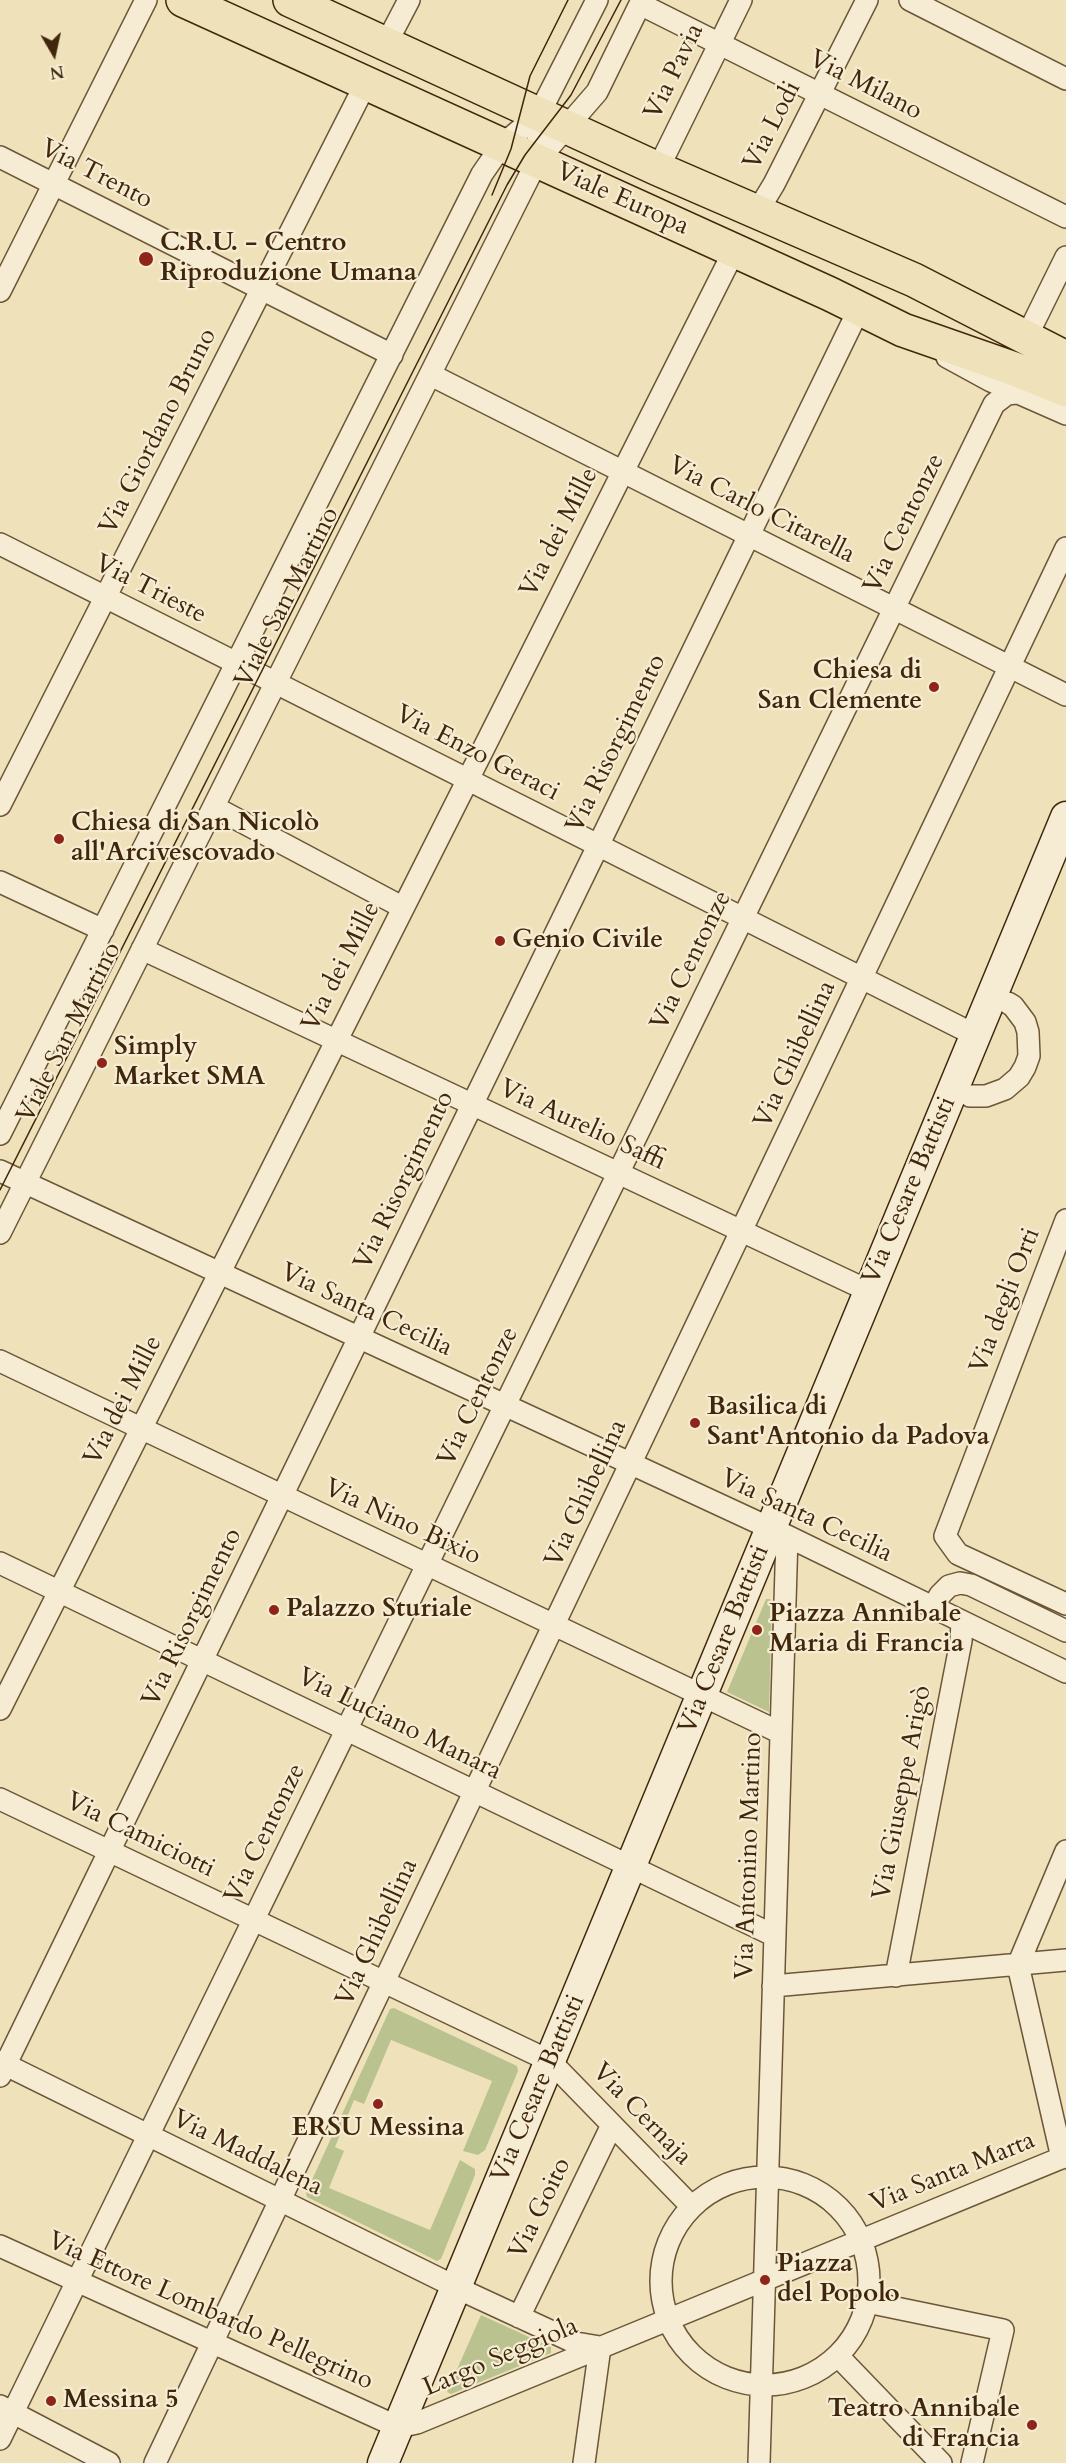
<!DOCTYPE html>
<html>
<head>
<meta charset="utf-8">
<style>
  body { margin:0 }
  #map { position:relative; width:1066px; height:2463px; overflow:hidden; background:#efe2bb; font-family:Cardo,serif }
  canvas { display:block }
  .north { position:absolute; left:24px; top:24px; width:60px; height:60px; -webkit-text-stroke:4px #f5ecd3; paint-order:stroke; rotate:171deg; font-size:16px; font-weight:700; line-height:24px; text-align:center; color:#40270b }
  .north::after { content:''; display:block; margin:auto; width:21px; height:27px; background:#40270b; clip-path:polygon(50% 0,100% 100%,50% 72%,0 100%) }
</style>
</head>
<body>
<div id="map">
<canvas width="1066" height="2463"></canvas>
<div class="north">N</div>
</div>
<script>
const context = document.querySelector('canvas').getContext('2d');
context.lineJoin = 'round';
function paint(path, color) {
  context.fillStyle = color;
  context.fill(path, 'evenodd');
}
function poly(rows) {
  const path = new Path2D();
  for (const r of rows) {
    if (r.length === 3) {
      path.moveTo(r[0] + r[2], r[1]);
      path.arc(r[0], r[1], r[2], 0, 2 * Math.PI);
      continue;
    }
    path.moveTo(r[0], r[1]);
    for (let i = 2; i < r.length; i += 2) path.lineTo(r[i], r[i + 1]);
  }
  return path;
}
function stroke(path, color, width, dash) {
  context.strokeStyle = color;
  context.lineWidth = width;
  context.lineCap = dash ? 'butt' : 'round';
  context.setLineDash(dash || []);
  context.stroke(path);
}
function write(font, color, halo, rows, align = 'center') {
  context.font = font + ' Cardo,serif';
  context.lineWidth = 4.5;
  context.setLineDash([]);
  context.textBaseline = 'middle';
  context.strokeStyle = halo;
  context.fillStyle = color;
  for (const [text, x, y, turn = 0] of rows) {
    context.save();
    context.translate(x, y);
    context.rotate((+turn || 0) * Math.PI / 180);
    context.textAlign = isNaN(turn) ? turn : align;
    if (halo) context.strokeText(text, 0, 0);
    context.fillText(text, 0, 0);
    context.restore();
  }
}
const green = poly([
  [766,1599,770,1599,772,1604,769,1712,727,1692],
  [394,2008,517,2066,518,2071,485,2150,478,2155,463,2151,492,2081,391,2040,364,2104,354,2100,335,2147,344,2151,329,2188,430,2230,460,2160,475,2169,475,2175,441,2259,437,2261,307,2197,306,2193,390,2009],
  [481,2315,551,2347,551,2353,451,2394,447,2392]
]);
const street = poly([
  [910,0,1066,79],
  [640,4,1066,217],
  [386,44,409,0],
  [0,157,392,355],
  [537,161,539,114,597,0],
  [658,169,741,0],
  [757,212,774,184,867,0],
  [0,291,146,0],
  [1027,336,1066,257],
  [947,357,991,381,1066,414],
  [431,375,1066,695],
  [0,544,975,1035],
  [0,805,366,83],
  [214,807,402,907],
  [0,882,103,930],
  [142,949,869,1291],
  [970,1096,986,1096,1005,1089,1019,1077,1025,1067,1029,1056,1028,1032,1025,1022,1013,1006,1008,1003],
  [0,1134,482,174,502,145,539,114],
  [0,1171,787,1536,1066,1672],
  [1066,1220,945,1536,958,1554,1066,1604],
  [0,1233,537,161,597,92,642,0],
  [0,1361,781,1733],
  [0,1563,775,1936],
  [933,1607,940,1595,949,1586,960,1583,971,1585,1066,1631],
  [0,1709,734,251],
  [0,1799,550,2061,692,2207],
  [896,1976,961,1641,962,1622],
  [773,1986,1066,1960],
  [0,2062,470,2294,576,2343,600,2347],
  [0,2076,859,309],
  [1062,2158,1018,1965,1066,1851],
  [765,2281,104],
  [0,2246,398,2427,417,2423,1066,2156],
  [867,2302,1003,2330,972,2463],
  [519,2317,612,2125],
  [838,2356,941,2463],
  [0,2406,109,2463],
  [0,2439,994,404,1007,394,1055,389],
  [155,2463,1066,548],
  [584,2463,600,2347],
  [759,2463,787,1536]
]);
const secondary = poly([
  [383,2463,1066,817]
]);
const primary = poly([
  [183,0,830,294,903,330,1012,368,1066,390],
  [290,0,658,169,914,280,1066,358]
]);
const tram = poly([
  [492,195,511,149,530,76,568,0],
  [0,1190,507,185,525,155,571,95,621,0]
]);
const markers = [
  [146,259,8,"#8f2418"],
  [934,687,6,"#8f2418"],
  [59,839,6,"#8f2418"],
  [500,941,6,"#8f2418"],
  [102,1063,6,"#8f2418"],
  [695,1423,6,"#8f2418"],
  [274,1610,6,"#8f2418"],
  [757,1630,6,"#8f2418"],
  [378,2104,6,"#8f2418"],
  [765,2280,6,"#8f2418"],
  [51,2401,6,"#8f2418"],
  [1032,2425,6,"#8f2418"]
];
const streetNames = [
  ["Via Pavia",675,72,-64],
  ["Via Milano",865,86,27],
  ["Via Lodi",773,126,-63],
  ["Via Trento",96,175,27],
  ["Viale Europa",622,200,24],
  ["Via Giordano Bruno",159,432,-63],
  ["Via Carlo Citarella",761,511,27],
  ["Via Centonze",905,524,-64],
  ["Via dei Mille",560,533,-63],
  ["Via Trieste",150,590,27],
  ["Viale San Martino",288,598,-63],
  ["Via Risorgimento",617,744,-64],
  ["Via Enzo Geraci",477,754,27],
  ["Via Centonze",692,961,-64],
  ["Via dei Mille",342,967,-63],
  ["Viale San Martino",70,1033,-63],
  ["Via Ghibellina",796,1055,-65],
  ["Via Aurelio Saffi",582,1126,25],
  ["Via Risorgimento",405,1181,-64],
  ["Via Cesare Battisti",910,1191,-67],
  ["Via degli Orti",1006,1301,-69],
  ["Via Santa Cecilia",366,1311,25],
  ["Via Centonze",479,1397,-64],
  ["Via dei Mille",124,1401,-63],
  ["Via Ghibellina",587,1494,-65],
  ["Via Santa Cecilia",806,1517,25],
  ["Via Nino Bixio",402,1523,25],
  ["Via Risorgimento",193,1618,-64],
  ["Via Cesare Battisti",725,1640,-68],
  ["Via Luciano Manara",399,1725,26],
  ["Via Giuseppe Arigò",903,1793,-79],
  ["Via Centonze",266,1834,-64],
  ["Via Camiciotti",140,1836,26],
  ["Via Antonino Martino",750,1856,-88],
  ["Via Ghibellina",378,1933,-65],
  ["Via Cesare Battisti",539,2089,-67],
  ["Via Cernaja",641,2115,46],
  ["Via Maddalena",247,2154,26],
  ["Via Santa Marta",953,2173,-22],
  ["Via Goito",541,2209,-64],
  ["Via Ettore Lombardo Pellegrino",210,2312,24],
  ["Largo Seggiola",501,2358,-23]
];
const poiNames = [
  ["C.R.U. - Centro",160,244],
  ["Riproduzione Umana",160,274],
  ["Chiesa di",922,672,"right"],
  ["San Clemente",922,702,"right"],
  ["Chiesa di San Nicolò",71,824],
  ["all'Arcivescovado",71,854],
  ["Genio Civile",512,941],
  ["Simply",114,1048],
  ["Market SMA",114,1078],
  ["Basilica di",707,1408],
  ["Sant'Antonio da Padova",707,1438],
  ["Palazzo Sturiale",286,1610],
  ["Piazza Annibale",769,1615],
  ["Maria di Francia",769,1645],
  ["ERSU Messina",378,2129,"center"],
  ["Piazza",777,2265],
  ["del Popolo",777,2295],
  ["Messina 5",63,2401],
  ["Teatro Annibale",1020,2410,"right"],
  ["di Francia",1020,2440,"right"]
];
paint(green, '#bac38f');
stroke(street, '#6c5637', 24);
stroke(secondary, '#40270b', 33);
stroke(primary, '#40270b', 36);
stroke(street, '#f5ecd3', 21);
stroke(secondary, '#f5ecd3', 30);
stroke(primary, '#efe2bb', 33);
stroke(tram, '#40270b', 1.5);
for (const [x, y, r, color] of markers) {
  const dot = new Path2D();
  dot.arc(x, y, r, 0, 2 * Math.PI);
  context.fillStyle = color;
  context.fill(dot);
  stroke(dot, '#f5ecd3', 2);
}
write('26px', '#40270b', '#f5ecd3', streetNames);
write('bold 26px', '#40270b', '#f5ecd3', poiNames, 'left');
</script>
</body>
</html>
